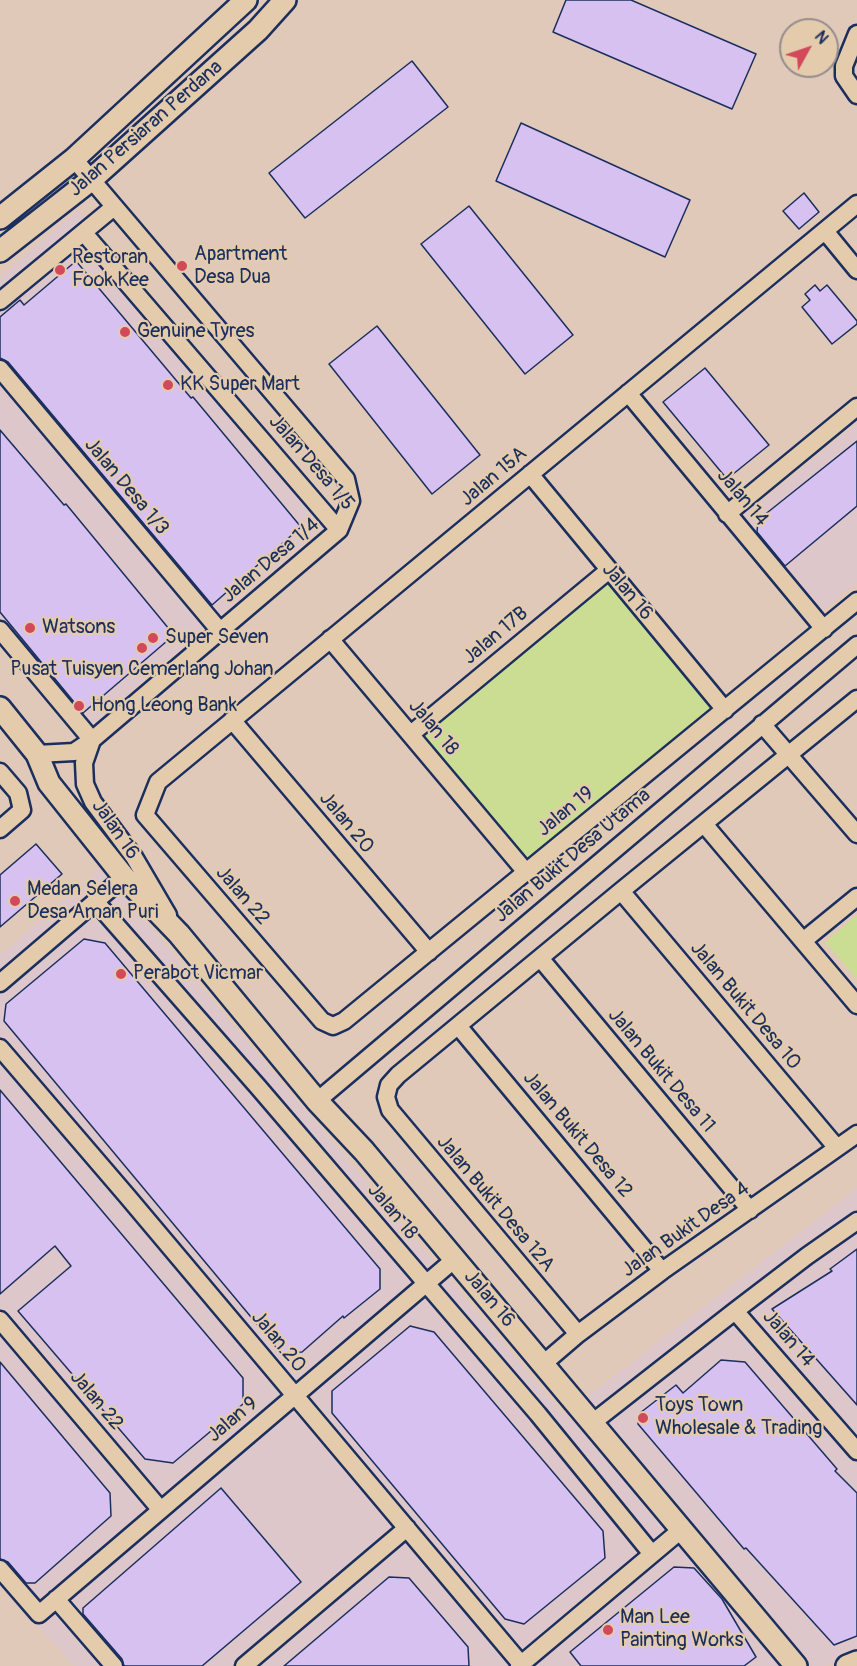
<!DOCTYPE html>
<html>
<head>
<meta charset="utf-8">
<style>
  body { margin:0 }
  #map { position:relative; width:857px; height:1666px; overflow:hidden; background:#e1c9ba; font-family:Pangolin,sans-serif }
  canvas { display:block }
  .north { position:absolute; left:779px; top:18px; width:60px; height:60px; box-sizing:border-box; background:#e4cbac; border:2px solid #948d8d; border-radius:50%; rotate:50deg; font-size:16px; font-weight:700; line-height:24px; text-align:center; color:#1b2f5e }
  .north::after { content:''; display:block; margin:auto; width:21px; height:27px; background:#d1495b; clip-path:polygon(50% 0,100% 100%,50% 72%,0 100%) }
</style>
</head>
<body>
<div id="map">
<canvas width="857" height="1666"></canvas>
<div class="north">N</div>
</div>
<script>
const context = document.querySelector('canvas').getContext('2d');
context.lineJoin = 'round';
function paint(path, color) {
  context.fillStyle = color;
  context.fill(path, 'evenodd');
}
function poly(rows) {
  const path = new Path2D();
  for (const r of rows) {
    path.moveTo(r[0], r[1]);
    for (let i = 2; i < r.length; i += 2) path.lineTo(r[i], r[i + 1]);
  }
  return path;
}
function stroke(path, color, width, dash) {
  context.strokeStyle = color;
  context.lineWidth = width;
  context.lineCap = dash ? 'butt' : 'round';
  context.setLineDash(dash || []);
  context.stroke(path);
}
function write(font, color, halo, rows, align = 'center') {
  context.font = font + ' Pangolin,sans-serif';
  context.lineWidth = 4.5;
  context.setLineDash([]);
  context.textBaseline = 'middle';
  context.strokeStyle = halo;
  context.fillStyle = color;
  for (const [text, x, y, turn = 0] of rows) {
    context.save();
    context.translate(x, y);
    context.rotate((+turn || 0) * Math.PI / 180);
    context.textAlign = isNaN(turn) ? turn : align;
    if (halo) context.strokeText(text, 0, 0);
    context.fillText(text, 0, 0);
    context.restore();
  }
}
const built = poly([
  [78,210,338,515,78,737,0,645,0,277],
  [857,423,857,582,819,613,739,520],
  [100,868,564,1415,857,1188,857,1653,825,1666,75,1666,0,1587,0,955]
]);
const green = poly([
  [609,570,725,710,526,872,411,734],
  [857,915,857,979,825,942]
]);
const building = poly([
  [566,0,631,0,756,54,732,109,553,32,566,0],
  [412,61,448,107,305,218,269,173,412,61],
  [521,123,690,200,665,257,496,181,521,123],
  [804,193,819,212,799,229,783,211,804,193],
  [469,206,573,335,525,374,421,244,469,206],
  [76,261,191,398,193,397,301,527,212,605,8,362,0,358,0,317,20,300,24,305,76,261],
  [815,285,820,291,827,285,857,321,857,324,832,344,802,307,810,300,805,294,815,285],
  [377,326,480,455,432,494,329,364,377,326],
  [705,368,769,445,727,479,663,402,705,368],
  [0,430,64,505,66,504,174,635,83,713,0,612,0,430],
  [857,441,857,506,785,566,757,532,758,520,857,441],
  [36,844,62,874,0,927,0,875,36,844],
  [84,939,105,943,380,1269,380,1289,344,1318,343,1316,302,1352,281,1353,4,1021,6,1004,84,939],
  [0,1090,243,1378,243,1404,173,1463,145,1459,18,1311,71,1266,55,1246,0,1294,0,1090],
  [857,1249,857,1405,772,1309,832,1271,830,1269,857,1249],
  [410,1326,434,1332,603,1531,605,1558,524,1624,505,1619,332,1413,332,1391,410,1326],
  [721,1360,745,1362,837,1469,835,1471,857,1493,857,1636,834,1645,746,1548,744,1549,638,1424,640,1413,676,1385,683,1393,721,1360],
  [0,1362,110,1493,111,1516,35,1583,26,1583,8,1562,0,1559,0,1362],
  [221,1488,301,1582,202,1666,124,1666,122,1659,83,1614,83,1608,221,1488],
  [674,1567,694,1568,722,1599,756,1657,744,1666,581,1666,570,1652,674,1567],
  [389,1577,409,1578,468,1647,469,1666,284,1666,389,1577]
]);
const minor = poly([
  [857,34,844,66,844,76,857,95],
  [857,204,158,782,145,815,322,1021,333,1026,344,1021,857,601],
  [825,231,857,270],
  [84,233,339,530],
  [0,301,114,207],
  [0,369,220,631],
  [628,393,824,629],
  [530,474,725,710],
  [727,514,857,407],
  [0,630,92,740],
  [330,639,526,872],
  [232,720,429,952],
  [762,724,857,834],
  [411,734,609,570],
  [92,740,84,763,85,784,93,802,134,857,168,915],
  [37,754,74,752,92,740,339,530,351,501,346,479,74,159],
  [0,772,18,793,22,810,0,829],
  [704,824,857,1005],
  [621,891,837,1148],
  [95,901,259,1088,538,1414,652,1554],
  [803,941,857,897],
  [540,958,750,1210],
  [0,983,124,877],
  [459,1027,662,1271],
  [0,1048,127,1196,521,1664],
  [317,1101,857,645],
  [735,1311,857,1451],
  [0,1320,160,1509],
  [578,1334,390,1110,386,1097,389,1085,398,1075,621,891,857,699],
  [543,1364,578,1334,662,1271,857,1134],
  [592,1423,735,1311,807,1256,857,1221],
  [0,1569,39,1614,455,1259],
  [56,1599,114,1666],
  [244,1666,407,1528],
  [519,1666,681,1530]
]);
const tertiary = poly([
  [0,218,74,159,246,0],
  [0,251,92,179,258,30,285,0],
  [0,708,37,754,49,783,124,877,179,934,317,1101,364,1151,796,1666],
  [847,1666,857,1662]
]);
const markers = [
  [182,266,6,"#d1495b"],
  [60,270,6,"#d1495b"],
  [125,332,6,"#d1495b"],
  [168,385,6,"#d1495b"],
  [30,628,6,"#d1495b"],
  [153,638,6,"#d1495b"],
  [142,648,6,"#d1495b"],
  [79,706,6,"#d1495b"],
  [15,901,6,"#d1495b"],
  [121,974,6,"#d1495b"],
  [643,1418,6,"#d1495b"],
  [608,1630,6,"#d1495b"]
];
const streetNames = [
  ["Jalan Persiaran Perdana",146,129,-41],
  ["Jalan Desa 1/5",311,463,49],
  ["Jalan 15A",494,477,-40],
  ["Jalan Desa 1/3",126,487,50],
  ["Jalan 14",742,498,50],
  ["Jalan Desa 1/4",271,561,-40],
  ["Jalan 16",627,592,50],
  ["Jalan 17B",496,636,-40],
  ["Jalan 18",433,728,50],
  ["Jalan 19",566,812,-39],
  ["Jalan 20",346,823,50],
  ["Jalan 16",115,830,55],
  ["Jalan Bukit Desa Utama",573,856,-40],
  ["Jalan 22",242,896,49],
  ["Jalan Bukit Desa 10",745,1006,50],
  ["Jalan Bukit Desa 11",661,1071,50],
  ["Jalan Bukit Desa 12",577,1135,50],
  ["Jalan Bukit Desa 12A",495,1204,50],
  ["Jalan 18",392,1212,50],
  ["Jalan Bukit Desa 4",686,1230,-35],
  ["Jalan 16",489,1299,50],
  ["Jalan 14",788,1339,49],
  ["Jalan 20",278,1342,50],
  ["Jalan 22",96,1401,50],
  ["Jalan 9",233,1420,-40]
];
const poiNames = [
  ["Apartment",194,255],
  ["Desa Dua",194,278],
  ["Restoran",72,258],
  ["Fook Kee",72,281],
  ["Genuine Tyres",137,332],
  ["KK Super Mart",180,385],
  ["Watsons",42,628],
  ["Super Seven",165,638],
  ["Pusat Tuisyen Cemerlang Johan",142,670,"center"],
  ["Hong Leong Bank",91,706],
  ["Medan Selera",27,890],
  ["Desa Aman Puri",27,913],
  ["Perabot Vicmar",133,974],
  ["Toys Town",655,1406],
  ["Wholesale & Trading",655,1429],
  ["Man Lee",620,1618],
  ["Painting Works",620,1641]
];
paint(built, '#dec7ca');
paint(green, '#cadd92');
paint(building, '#d7c1f1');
stroke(building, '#1b2f5e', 1.5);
stroke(minor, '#1b2f5e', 21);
stroke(tertiary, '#1b2f5e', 26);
stroke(minor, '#e4cbac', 16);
stroke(tertiary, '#e4cbac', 21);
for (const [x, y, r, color] of markers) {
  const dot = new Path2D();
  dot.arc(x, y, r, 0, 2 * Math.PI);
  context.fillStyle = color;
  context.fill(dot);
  stroke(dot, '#e4cbac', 2);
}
write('20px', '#1b2f5e', '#e4cbac', streetNames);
write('20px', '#1b2f5e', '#e4cbac', poiNames, 'left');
</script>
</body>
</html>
